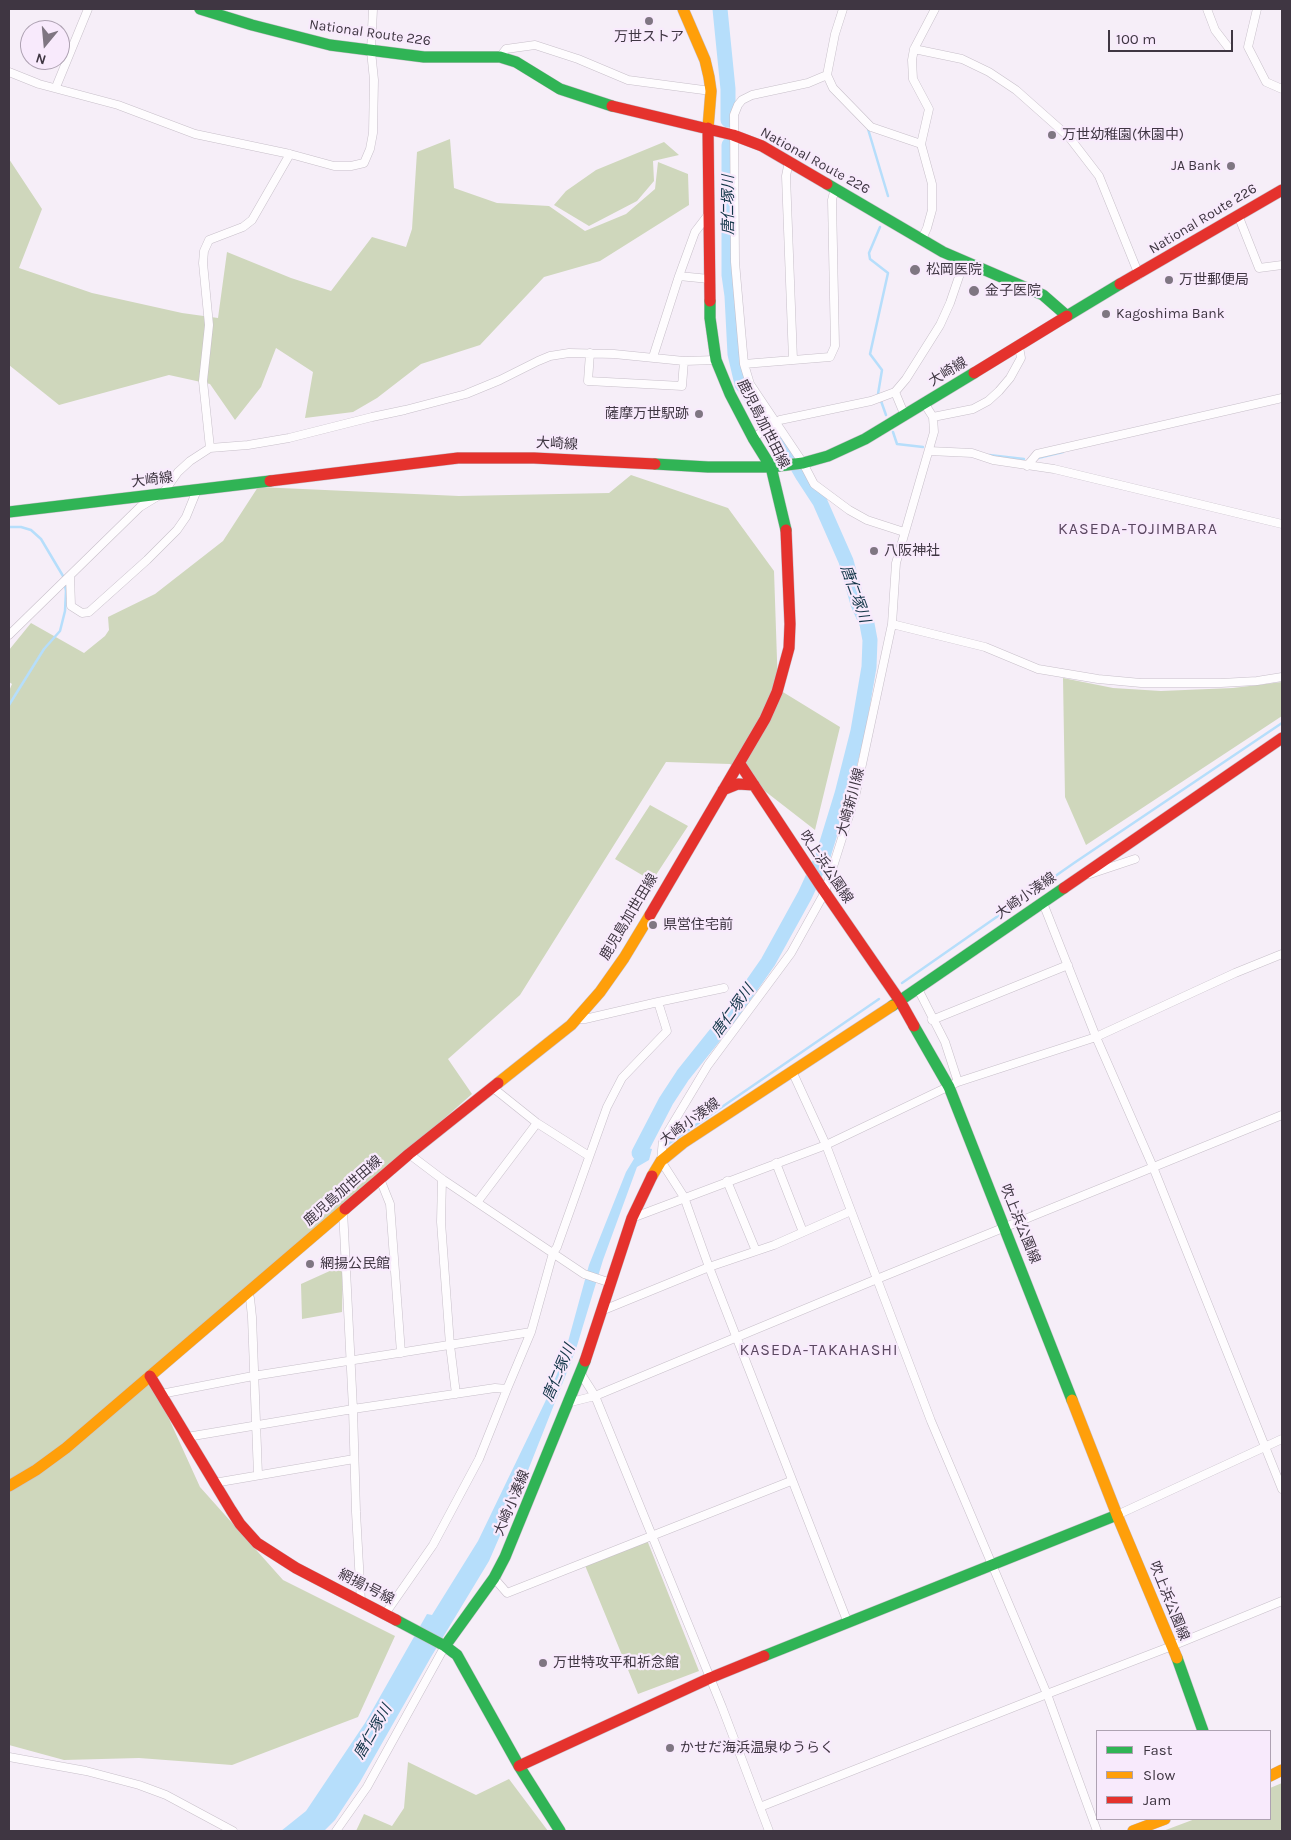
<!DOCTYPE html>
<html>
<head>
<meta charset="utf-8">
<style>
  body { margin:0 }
  #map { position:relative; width:1291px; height:1840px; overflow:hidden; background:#f6eef8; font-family:Karla,sans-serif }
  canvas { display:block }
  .frame { position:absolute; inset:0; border:10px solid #3f3642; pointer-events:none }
  .legend { position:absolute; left:1096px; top:1730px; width:175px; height:90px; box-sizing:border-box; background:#f8eafc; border:1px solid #aea2b2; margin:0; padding:6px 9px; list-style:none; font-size:15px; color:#3f3642 }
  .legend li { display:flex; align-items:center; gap:10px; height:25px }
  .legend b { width:25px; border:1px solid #aea2b2 }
  .north { position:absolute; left:20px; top:20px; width:50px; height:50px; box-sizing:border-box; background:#f8eafc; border:1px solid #aea2b2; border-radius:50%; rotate:197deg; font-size:14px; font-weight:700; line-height:20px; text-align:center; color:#3f3642 }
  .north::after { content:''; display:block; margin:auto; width:18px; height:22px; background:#7f7682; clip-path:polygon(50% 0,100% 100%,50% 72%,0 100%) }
  .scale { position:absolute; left:1108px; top:30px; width:125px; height:22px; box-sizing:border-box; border:2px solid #3f3642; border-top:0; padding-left:6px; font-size:15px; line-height:18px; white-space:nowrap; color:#3f3642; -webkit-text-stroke:4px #f8eafc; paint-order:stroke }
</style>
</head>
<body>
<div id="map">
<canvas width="1291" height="1840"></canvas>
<div class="frame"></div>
<ul class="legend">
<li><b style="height:6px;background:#30b455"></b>Fast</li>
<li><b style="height:6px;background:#ff9f0a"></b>Slow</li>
<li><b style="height:6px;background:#e5322d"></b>Jam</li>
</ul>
<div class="north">N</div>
<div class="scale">100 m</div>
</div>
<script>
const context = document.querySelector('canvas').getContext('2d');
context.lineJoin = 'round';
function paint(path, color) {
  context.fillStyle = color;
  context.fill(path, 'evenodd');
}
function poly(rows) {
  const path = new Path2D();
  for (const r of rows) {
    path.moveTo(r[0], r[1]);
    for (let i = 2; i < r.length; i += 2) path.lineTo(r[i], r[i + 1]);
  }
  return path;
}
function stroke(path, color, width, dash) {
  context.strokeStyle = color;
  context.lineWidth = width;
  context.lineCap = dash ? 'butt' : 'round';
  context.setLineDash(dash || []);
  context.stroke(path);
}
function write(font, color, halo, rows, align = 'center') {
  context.font = font + ' Karla,"Noto Sans JP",sans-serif';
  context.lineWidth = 4.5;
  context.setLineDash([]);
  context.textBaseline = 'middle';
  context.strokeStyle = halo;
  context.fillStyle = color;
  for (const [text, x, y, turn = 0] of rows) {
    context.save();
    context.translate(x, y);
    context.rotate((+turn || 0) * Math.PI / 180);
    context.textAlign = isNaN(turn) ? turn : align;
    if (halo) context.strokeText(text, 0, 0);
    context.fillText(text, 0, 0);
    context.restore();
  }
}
const green = poly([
  [450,139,454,188,497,203,549,206,585,231,626,214,655,189,658,162,688,174,689,205,600,261,544,277,480,345,421,364,377,398,353,412,305,418,313,372,276,348,261,387,235,420,210,384,169,375,59,405,9,365,9,159,42,209,19,268,92,293,182,313,218,318,227,252,291,278,331,291,372,237,406,247,412,229,417,152],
  [664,142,679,155,653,161,654,181,637,201,589,226,554,205,566,191,596,170],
  [631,475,728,508,774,571,778,689,840,727,815,830,730,764,666,762,520,995,448,1059,472,1094,150,1377,200,1487,283,1580,395,1636,358,1717,232,1765,139,1758,64,1760,9,1745,9,691,12,684,9,682,9,650,31,623,84,653,105,636,109,630,108,617,155,594,223,541,258,487,459,496,609,493],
  [1063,678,1113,688,1161,691,1233,688,1282,682,1282,716,1086,845,1065,797],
  [650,805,688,826,652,881,615,859],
  [343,1265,342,1312,302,1319,301,1284],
  [647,1540,699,1671,638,1694,584,1563],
  [408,1762,476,1795,509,1779,548,1831,356,1831,364,1814,392,1826,404,1808],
  [1282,1783,1282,1831,1163,1831,1195,1819,1270,1819,1270,1788]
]);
const water = poly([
  [649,1134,648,1148,652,1149,649,1160,637,1167,603,1260,576,1349,525,1478,489,1561,431,1657,360,1782,335,1820,324,1831,281,1831,306,1811,365,1723,427,1614,432,1615,478,1541,545,1402,563,1360,589,1265,626,1172]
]);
const stream = poly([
  [868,129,888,196],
  [878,394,882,370,870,354,888,273,870,259,869,253,880,227],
  [881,401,886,415],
  [893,432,897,444,923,447],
  [989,455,1024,459],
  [1038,458,1063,452],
  [9,527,21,527,31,530,41,539,63,576,66,591,65,611,60,631,44,649,9,705],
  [902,983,1074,863,1282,723],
  [668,1144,879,999]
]);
const river = poly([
  [720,9,728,89,728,120],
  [639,1153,666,1101,683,1075,731,1015,768,962,805,895,823,856,842,794,858,731,869,667,870,640,867,624,858,604,846,561,820,502,803,476,784,443,742,384,735,354,732,296,729,275,729,145]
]);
const street = poly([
  [843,9,835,34,827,75,833,88,871,127,921,144],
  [1207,9,1215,30,1228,47],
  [1257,9,1248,47,1266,82,1282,89],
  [914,49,962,59,989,72,1016,90,1069,137,1099,176,1139,275],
  [500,57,506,49,535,45,578,59,628,80,711,91],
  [9,72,39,84,118,105,195,134,290,154,334,166,351,166,364,163,370,149,373,133,374,80,371,51,373,9],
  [827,75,808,83,752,95,742,100,738,105,734,115,735,262,744,364,750,384,803,463,814,484,849,510,867,520,904,532],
  [56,87,88,9],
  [789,161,786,176,793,360],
  [1238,215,1259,268,1282,265],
  [922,239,927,228,932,210,932,184,921,144,929,109,913,79,912,60,914,49,935,9],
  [679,276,695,232,708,215],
  [590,353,588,381,682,386,684,361],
  [653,357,679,276,709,279],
  [744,364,830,357,835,346,832,200,835,188],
  [895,392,905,416],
  [933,417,973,409,988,401,999,391,1010,378,1021,358,1019,347],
  [753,438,780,420,871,401,895,392,906,379,940,325,950,303,964,262],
  [210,448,203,381,209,325,203,263,204,251,209,240,243,227,252,220,290,154],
  [929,451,972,453,993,460,1054,469,1282,524],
  [1027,466,1037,454,1282,398],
  [70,576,71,606,82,613,89,612,147,560,177,530,186,517,197,490],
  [892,624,985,647,1038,669,1098,679,1141,683,1221,683,1257,681,1282,677],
  [9,635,140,507,163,493,178,472,190,461,210,448,248,445,289,438,372,417,405,410,466,394,500,380,538,361,550,356,569,353,614,354,684,361,716,360],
  [1090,874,1135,859],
  [1043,903,1096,1037,1153,1167,1282,1489],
  [918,989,945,1042,958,1082],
  [658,1002,724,988],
  [932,1020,1068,965],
  [792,1071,826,1145,931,1421,1047,1694,1097,1831],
  [492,1087,537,1123,589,1156],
  [409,1154,442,1179,584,1274,611,1283],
  [776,1163,803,1232],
  [380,1179,390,1204,401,1353],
  [442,1179,441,1222,450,1345,456,1394],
  [727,1181,756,1251],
  [478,1201,537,1123],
  [343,1210,353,1409,356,1512,361,1602],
  [632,1218,826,1145,958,1082,1096,1037,1235,973,1282,954],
  [245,1294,250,1298,252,1317,258,1475],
  [601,1311,709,1267,774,1245,851,1211],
  [581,1374,595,1396,722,1707,769,1831],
  [161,1394,253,1376,531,1332,553,1253,557,1247,607,1107,622,1078,667,1031,658,1002,585,1019,576,1019],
  [571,1402,595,1396,877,1279,1282,1115],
  [187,1437,353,1409,495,1388,507,1389,531,1332],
  [214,1483,354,1459],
  [1117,1515,1282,1439],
  [494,1578,507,1593,791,1481],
  [385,1614,433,1545,479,1459,507,1389],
  [848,1623,709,1267,684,1197,661,1161,663,1140,708,1065,791,953,825,892,855,797,892,624,896,563,934,432,933,417,924,403],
  [9,1757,86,1771,139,1785,166,1795,233,1831],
  [760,1807,1047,1694,1172,1646,1282,1601],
  [336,1831,367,1787,445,1646]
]);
const fast = poly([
  [200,9,252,25,330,45,424,57,500,57,516,62,560,89,612,106],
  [827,184,943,252,1043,295,1067,316,1120,284],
  [710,301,710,318,716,360,730,394,753,438,771,467,786,530],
  [655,464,708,467,771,467,803,463,828,456,865,439,974,373],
  [9,512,270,481],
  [892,1006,1064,888],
  [914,1026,949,1087,1072,1400],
  [396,1620,445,1646,457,1655,519,1766,560,1831],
  [445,1646,494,1578,505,1557,585,1361],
  [764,1656,1117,1515],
  [1177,1658,1203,1731]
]);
const slow = poly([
  [683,9,705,60,709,77,711,91,708,128],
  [498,1083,571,1025,600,992,624,958,650,915],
  [652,1176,661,1161,683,1143,892,1006],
  [1072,1400,1117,1515,1177,1658],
  [9,1486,36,1470,66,1448,345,1209],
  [1270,1776,1282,1770],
  [1133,1831,1165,1819]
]);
const jam = poly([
  [612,106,733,135,762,146,827,184],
  [708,128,710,301],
  [1120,284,1282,190],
  [974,373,1067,316],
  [270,481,458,458,534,458,655,464],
  [740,764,820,885,900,1001,914,1026],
  [723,790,738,784,754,785],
  [1064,888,1282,738],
  [650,915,765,719,777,692,789,648,790,624,786,530],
  [345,1209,409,1154,498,1083],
  [585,1361,632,1218,652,1176],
  [150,1376,231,1510,240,1524,257,1543,296,1568,396,1620],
  [519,1766,710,1678,764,1656]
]);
const markers = [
  [649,21,5,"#7f7682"],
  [1052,135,5,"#7f7682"],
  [1231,166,5,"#7f7682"],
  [915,270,6,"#7f7682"],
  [1169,280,5,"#7f7682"],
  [974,291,6,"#7f7682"],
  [1106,314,5,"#7f7682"],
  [699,414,5,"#7f7682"],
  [874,551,5,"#7f7682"],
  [653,925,5,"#7f7682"],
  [310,1264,5,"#7f7682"],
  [543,1663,5,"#7f7682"],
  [670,1748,5,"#7f7682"]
];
const streetNames = [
  ["National Route 226",370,33,8],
  ["National Route 226",815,161,29],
  ["National Route 226",1203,219,-31],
  ["大崎線",948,372,-31],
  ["鹿児島加世田線",763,424,63],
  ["大崎線",557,444,3],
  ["大崎線",152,480,-7],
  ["大崎新川線",851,802,-75],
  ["吹上浜公園線",826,867,56],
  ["大崎小湊線",1026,896,-35],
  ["鹿児島加世田線",629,917,-59],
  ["大崎小湊線",690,1122,-36],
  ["鹿児島加世田線",343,1191,-41],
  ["吹上浜公園線",1020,1224,68],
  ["大崎小湊線",512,1503,-67],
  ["網揚1号線",366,1587,27],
  ["吹上浜公園線",1169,1601,68]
];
const poiNames = [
  ["万世ストア",649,37,"center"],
  ["万世幼稚園(休園中)",1062,135],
  ["JA Bank",1221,166,"right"],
  ["松岡医院",926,270],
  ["万世郵便局",1179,280],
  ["金子医院",985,291],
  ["Kagoshima Bank",1116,314],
  ["薩摩万世駅跡",689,414,"right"],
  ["八阪神社",884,551],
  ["県営住宅前",663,925],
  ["網揚公民館",320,1264],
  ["万世特攻平和祈念館",553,1663],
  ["かせだ海浜温泉ゆうらく",680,1748]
];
const waterNames = [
  ["唐仁塚川",729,205,-90],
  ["唐仁塚川",855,594,70],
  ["唐仁塚川",733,1011,-54],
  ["唐仁塚川",559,1373,-67],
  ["唐仁塚川",373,1732,-60]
];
const quarterNames = [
  ["KASEDA-TOJIMBARA",1138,529],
  ["KASEDA-TAKAHASHI",819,1350]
];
paint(green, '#cfd7bc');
paint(water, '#b6defb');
stroke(stream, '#b6defb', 2.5);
stroke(river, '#b6defb', 15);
stroke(street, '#c7bfc9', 9);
stroke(fast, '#c7bfc9', 12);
stroke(slow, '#c7bfc9', 12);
stroke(jam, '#c7bfc9', 12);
stroke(street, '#fefcfe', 8);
stroke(fast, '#30b455', 11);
stroke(slow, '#ff9f0a', 11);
stroke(jam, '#e5322d', 11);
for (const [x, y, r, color] of markers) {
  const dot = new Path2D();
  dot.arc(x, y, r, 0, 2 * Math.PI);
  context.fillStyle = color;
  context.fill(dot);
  stroke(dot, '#f8eafc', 2);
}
write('14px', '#3f3642', '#f8eafc', streetNames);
write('14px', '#3f3642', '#f8eafc', poiNames, 'left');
write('italic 15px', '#123548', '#f8eafc', waterNames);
context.letterSpacing = '1px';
write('16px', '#5b4861', '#f8eafc', quarterNames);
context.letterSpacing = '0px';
</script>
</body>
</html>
